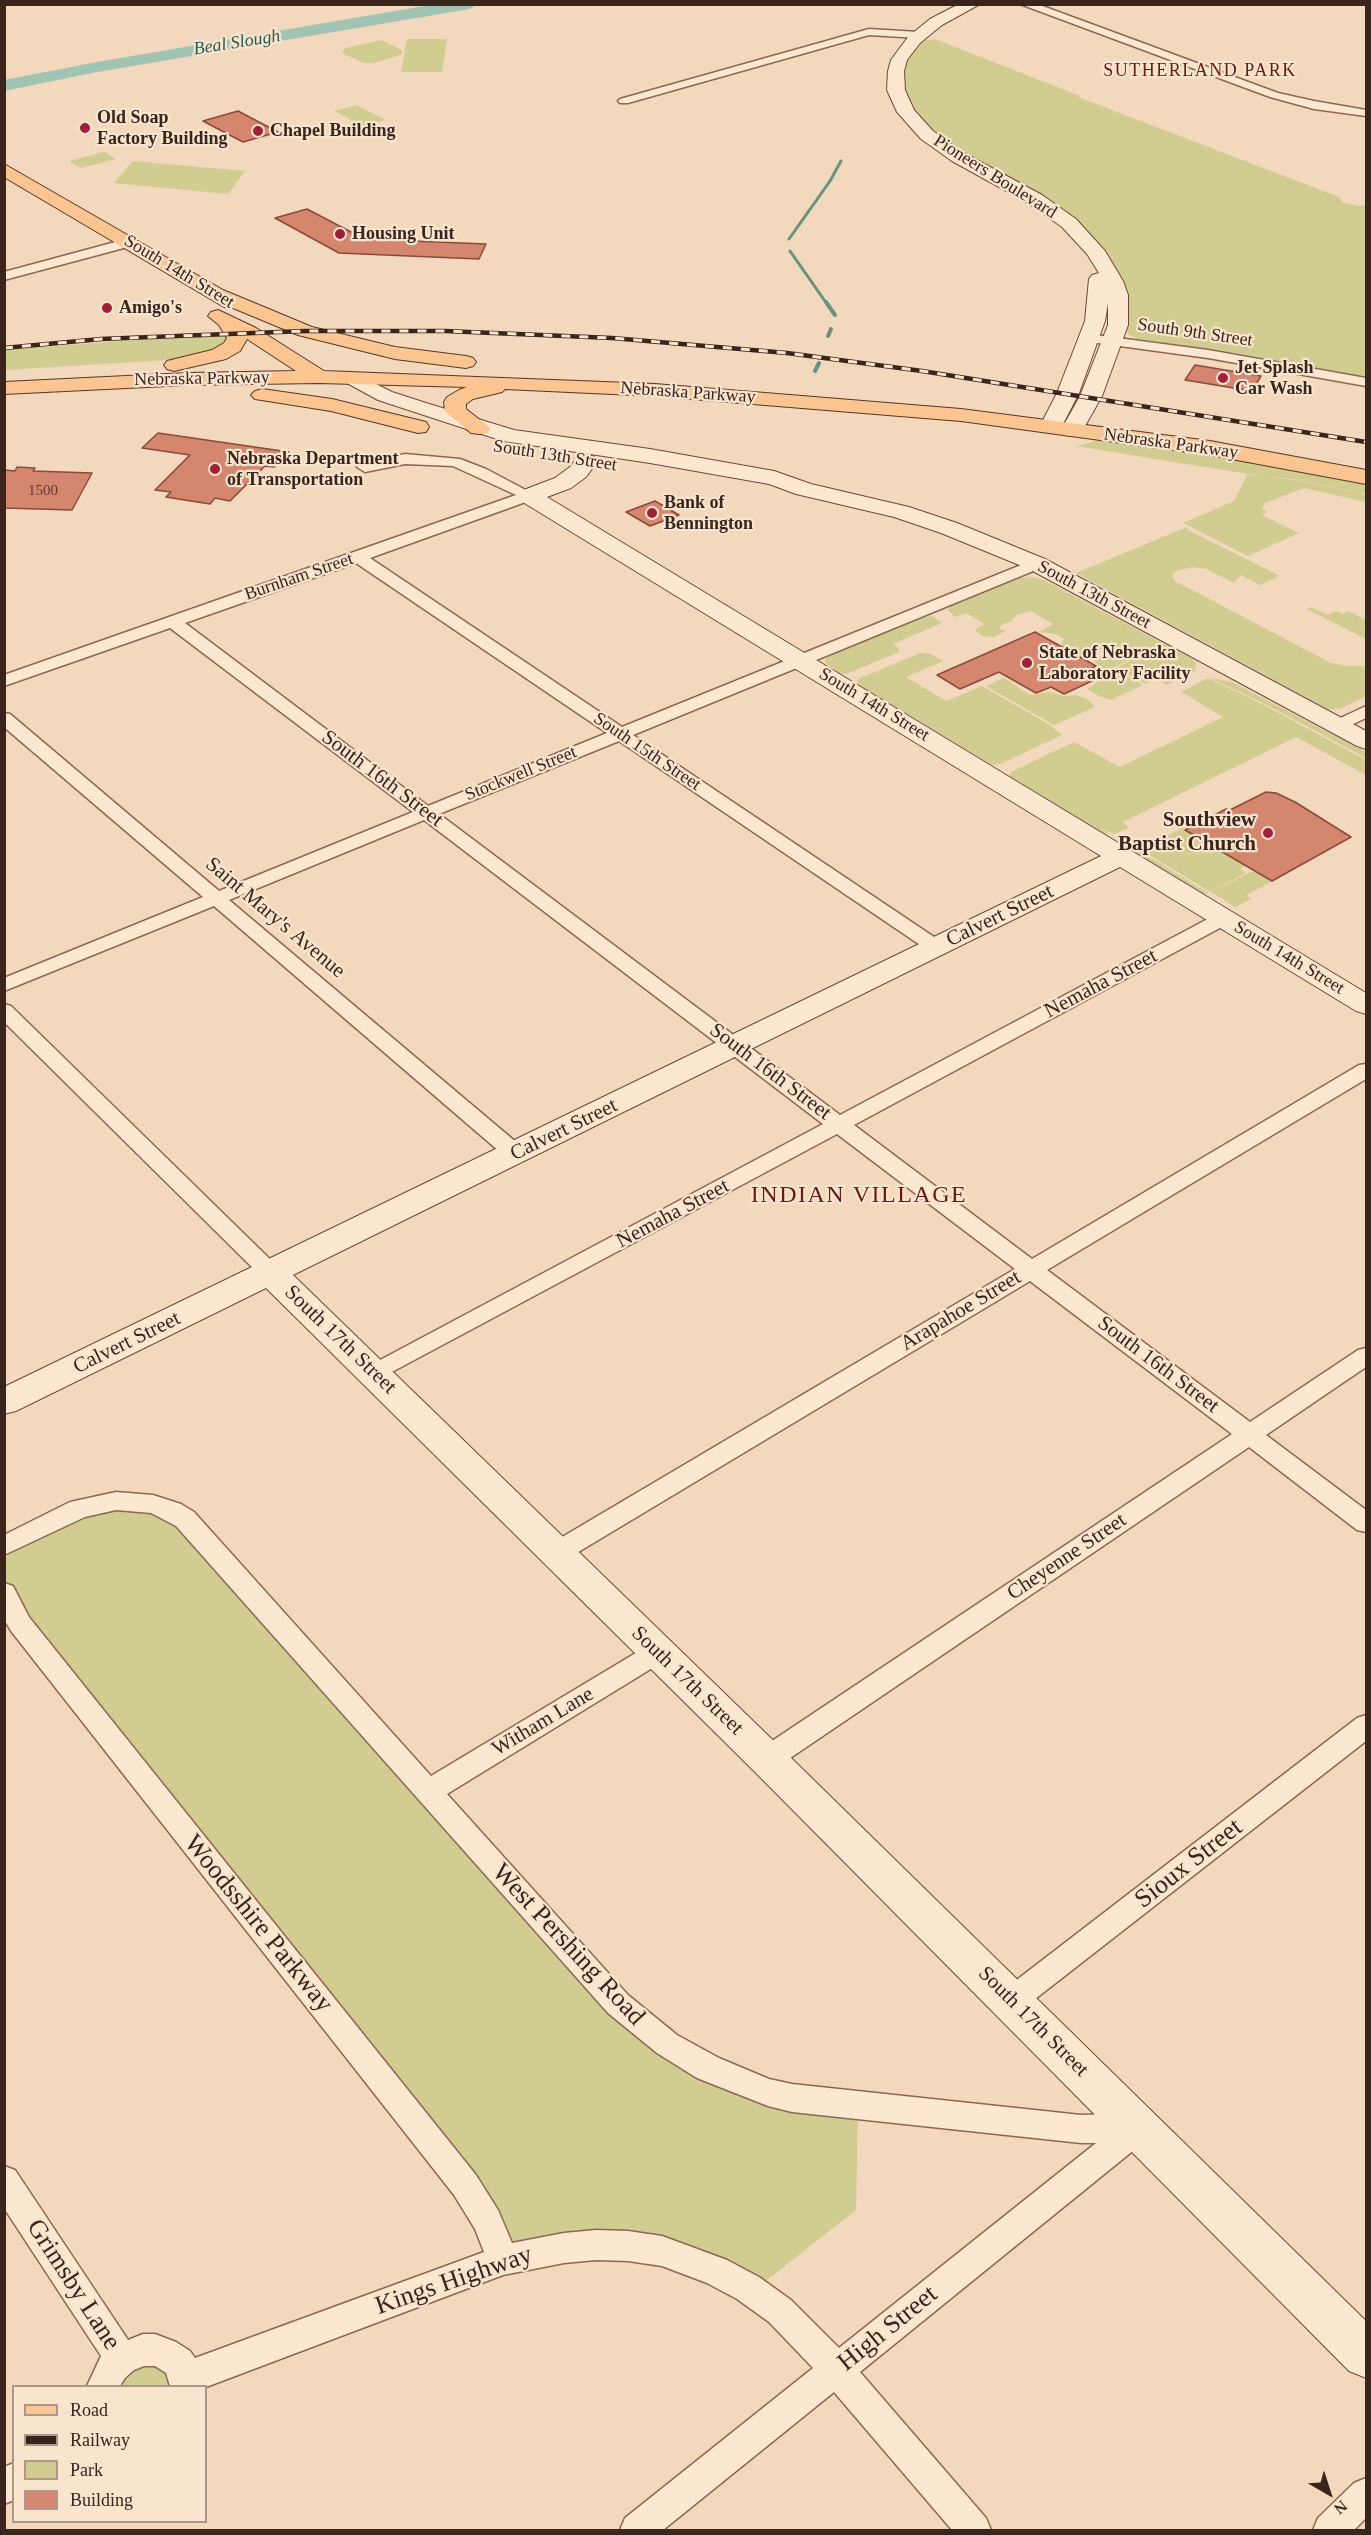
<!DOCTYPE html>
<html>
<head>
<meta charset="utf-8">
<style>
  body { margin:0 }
  #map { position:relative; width:1371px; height:2535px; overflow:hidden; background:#f2d8bd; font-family:"Times New Roman",serif }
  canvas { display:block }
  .frame { position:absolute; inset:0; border:6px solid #3a241b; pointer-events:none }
  .legend { position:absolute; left:12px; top:2385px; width:195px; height:138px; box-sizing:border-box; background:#f9e4ce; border:2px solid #ad9786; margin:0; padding:8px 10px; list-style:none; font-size:18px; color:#3a241b }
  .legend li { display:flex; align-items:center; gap:12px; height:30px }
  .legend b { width:30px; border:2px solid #ad9786 }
  .north { position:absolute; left:1299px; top:2463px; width:60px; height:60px; -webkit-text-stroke:4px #f9e4ce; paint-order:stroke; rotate:141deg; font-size:16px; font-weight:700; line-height:24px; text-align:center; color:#3a241b }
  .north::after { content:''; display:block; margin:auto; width:21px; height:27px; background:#3a241b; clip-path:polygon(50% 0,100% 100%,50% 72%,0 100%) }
</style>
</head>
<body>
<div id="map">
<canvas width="1371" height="2535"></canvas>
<div class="frame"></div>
<ul class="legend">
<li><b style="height:8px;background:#fac591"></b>Road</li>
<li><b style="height:8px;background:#3a241b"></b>Railway</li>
<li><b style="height:16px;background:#d1cc90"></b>Park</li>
<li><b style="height:16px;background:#d4866f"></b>Building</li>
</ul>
<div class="north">N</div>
</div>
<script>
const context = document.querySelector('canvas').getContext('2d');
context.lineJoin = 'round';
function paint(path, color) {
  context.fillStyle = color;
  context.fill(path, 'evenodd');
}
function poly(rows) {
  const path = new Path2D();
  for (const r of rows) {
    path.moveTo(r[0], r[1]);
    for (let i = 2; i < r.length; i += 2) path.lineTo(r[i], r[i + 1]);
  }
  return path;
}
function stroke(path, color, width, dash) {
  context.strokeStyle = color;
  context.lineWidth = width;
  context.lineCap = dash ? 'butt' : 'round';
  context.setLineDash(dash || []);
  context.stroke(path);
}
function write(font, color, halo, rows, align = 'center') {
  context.font = font + ' "Times New Roman",serif';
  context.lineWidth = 4.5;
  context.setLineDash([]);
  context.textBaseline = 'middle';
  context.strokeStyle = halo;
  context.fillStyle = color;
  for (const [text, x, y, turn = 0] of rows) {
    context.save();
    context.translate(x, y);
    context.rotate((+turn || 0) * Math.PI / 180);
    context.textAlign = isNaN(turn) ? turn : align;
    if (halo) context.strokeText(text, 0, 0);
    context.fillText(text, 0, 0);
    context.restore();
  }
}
const green = poly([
  [407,39,447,39,442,72,401,72],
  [935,39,1080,96,1078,97,1339,197,1342,202,1358,206,1366,205,1366,377,1242,354,1138,339,1130,335,1124,329,1111,264,1011,182,937,137,911,110,901,86,901,74,910,53,919,41],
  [382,40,401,50,403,54,374,63,364,63,342,53,345,48],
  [356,105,386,120,363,126,334,111],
  [104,152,116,159,81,168,69,161],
  [133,161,245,171,228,194,114,183],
  [229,335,226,346,185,359,5,370,5,350,120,341],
  [1106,439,1295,467,1366,481,1366,494,1287,478,1266,477,1076,446],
  [1247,475,1288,479,1355,492,1366,495,1366,502,1304,488,1265,503,1262,508,1267,512,1262,515,1299,533,1248,556,1183,523,1234,501],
  [1187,527,1188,530,1280,576,1260,585,1241,575,1234,583,1207,569,1192,567,1176,571,1172,576,1175,581,1331,663,1344,666,1366,666,1366,696,1340,709,1328,709,1076,573],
  [1032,577,1046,581,1192,659,1196,664,1195,671,1167,685,1156,679,1145,684,1116,668,1130,661,1108,646,1087,656,1068,652,1060,647,1064,639,1055,634,1039,632,1053,624,1031,611,1016,615,1011,621,1001,625,1000,629,1006,631,993,637,983,636,975,631,976,629,984,624,967,613,955,617,948,610,951,606,1020,578],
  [1311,607,1327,615,1336,611,1342,614,1349,611,1366,620,1366,639,1307,609],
  [932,616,942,623,893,644,899,649,899,652,846,674,839,673,826,663,825,660,832,654,920,618],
  [920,653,930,654,943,661,906,677,946,701,982,686,1050,725,1062,735,1000,764,992,765,856,683,858,679],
  [1113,654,1127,661,1112,668,1143,685,1111,700,1099,696,1087,689,1099,681,1099,666,1091,658],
  [1004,678,1030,695,1050,692,1063,696,1076,695,1087,699,1095,707,1054,725,986,686],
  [1208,678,1262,704,1366,760,1366,775,1296,737,1123,822,1129,828,1114,834,1101,828,1110,834,1101,833,1010,776,1011,772,1074,742,1120,767,1223,717,1181,692],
  [1210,678,1232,682,1364,751,1366,758,1269,706],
  [1182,828,1246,865,1240,869,1246,873,1210,892,1140,849],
  [1127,843,1138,850,1208,893,1204,895,1138,855,1129,849],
  [1251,872,1257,872,1272,881,1247,895,1251,899,1235,907,1211,892],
  [79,1509,172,1511,402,1763,686,2056,858,2105,856,2210,753,2291,690,2260,533,2252,496,2240,5,1593,5,1546],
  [149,2363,165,2368,173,2386,119,2386,132,2369]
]);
const streamFar1 = poly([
  [789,239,830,181,841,161],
  [790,251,827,304]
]);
const stream = poly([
  [826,302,835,315],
  [828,336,831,329],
  [815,371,819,363]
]);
const river = poly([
  [436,4,478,4,470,9,97,72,4,91,4,80,97,62,436,4]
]);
const building = poly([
  [238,111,278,132,243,142,203,121,238,111],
  [307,209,351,232,372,232,387,240,486,244,479,259,339,253,275,218,307,209],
  [1195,365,1261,376,1252,391,1185,380,1195,365],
  [158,433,289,452,274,467,265,466,230,501,215,498,210,504,166,497,171,492,155,490,190,455,142,448,158,433],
  [17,467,35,468,33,471,92,473,72,510,4,508,4,470,15,471,17,467],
  [655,501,679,515,650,526,626,512,655,501],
  [1035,632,1096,666,1082,673,1094,680,1064,694,1051,687,1036,693,999,672,960,689,937,675,1035,632],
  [1266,792,1276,793,1295,802,1351,837,1272,881,1185,830,1226,809,1230,810,1266,792]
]);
const street = poly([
  [1020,4,1037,4,1278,93,1314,101,1366,110,1366,116,1314,109,1270,97,1020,4],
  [869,29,919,32,925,35,919,38,869,35,628,103,620,103,618,101,620,99,869,29],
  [130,238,137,242,135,245,4,280,4,272,130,238],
  [1088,334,1208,350,1366,378,1366,386,1208,358,1083,341,1081,338,1088,334],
  [405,454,460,459,486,469,537,496,534,499,370,558,622,727,1031,561,1043,561,1045,564,1043,567,633,735,943,943,946,947,943,951,929,951,619,741,439,814,840,1115,1217,914,1231,914,1234,918,1231,922,854,1125,1032,1259,1359,1065,1366,1064,1366,1079,1047,1270,1250,1422,1358,1350,1366,1348,1366,1367,1266,1435,1366,1510,1366,1532,1357,1530,1249,1447,777,1767,767,1770,757,1767,753,1759,757,1751,1232,1434,1030,1281,565,1560,556,1563,547,1560,543,1553,547,1546,1015,1269,837,1134,375,1381,367,1379,363,1373,367,1367,823,1124,424,820,229,900,523,1148,526,1153,523,1158,515,1160,507,1158,214,906,4,991,4,978,203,897,4,727,4,713,10,714,219,891,413,812,170,628,4,686,4,675,516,495,453,466,405,464,365,472,357,467,360,464,405,454],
  [356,563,607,733,428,806,185,623,356,563],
  [1366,706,1366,718,1338,731,1332,730,1329,726,1332,722,1366,706],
  [4,1004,11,1006,279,1268,282,1273,279,1278,271,1281,263,1278,4,1022,4,1004],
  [116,1492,153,1495,181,1504,194,1512,431,1776,649,1645,658,1642,667,1645,671,1652,667,1659,447,1794,628,1995,677,2035,719,2058,769,2079,792,2084,1081,2115,1139,2113,1150,2117,1154,2127,1150,2137,860,2372,986,2518,991,2530,952,2530,834,2392,663,2530,620,2530,625,2518,813,2368,769,2322,737,2299,707,2283,662,2266,628,2261,596,2260,564,2263,503,2275,206,2387,170,2386,166,2373,155,2366,144,2366,134,2370,125,2378,120,2386,87,2386,101,2356,4,2208,4,2166,15,2170,128,2340,143,2334,155,2334,176,2342,190,2351,195,2358,484,2252,475,2229,454,2195,11,1631,4,1619,4,1583,13,1586,29,1617,476,2175,498,2210,512,2243,564,2233,596,2230,628,2231,662,2236,727,2260,759,2277,791,2300,839,2348,1096,2143,1081,2143,792,2112,768,2106,697,2078,657,2053,608,2013,176,1526,151,1513,116,1510,85,1517,4,1555,4,1535,70,1502,116,1492],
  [1366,1715,1366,1741,1021,2010,1011,2014,1001,2010,996,2001,1001,1992,1357,1718,1366,1715],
  [14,2463,14,2500,4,2504,4,2467,14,2463],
  [1366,2478,1366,2518,1354,2530,1313,2530,1318,2518,1354,2483,1366,2478]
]);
const secondary = poly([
  [959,4,980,4,942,25,920,43,907,60,904,71,905,90,914,110,933,131,964,153,1042,195,1076,219,1105,251,1123,281,1128,295,1128,325,1102,396,1080,435,1072,436,1064,435,1061,430,1080,396,1108,325,1108,303,1105,321,1079,393,1062,426,1059,431,1051,432,1043,431,1040,426,1057,393,1085,321,1089,279,1092,275,1099,273,1087,254,1062,227,1028,203,952,161,921,139,897,112,887,90,888,71,891,60,908,37,930,19,959,4],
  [352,372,392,392,426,403,514,430,650,449,774,471,811,484,909,507,957,523,1045,559,1366,731,1366,749,1357,746,1029,569,941,533,894,517,796,494,769,484,650,463,503,441,378,400,345,382,342,378,345,374,352,372],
  [586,455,594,457,597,462,586,477,571,488,547,497,1366,993,1366,1014,1356,1011,1120,867,293,1275,781,1748,1366,2321,1366,2378,1349,2371,753,1770,266,1288,16,1411,4,1414,4,1387,1101,856,521,501,518,496,521,491,555,478,570,467,578,457,586,455]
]);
const primary = poly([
  [4,164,223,290,312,327,395,347,466,356,473,358,476,362,473,366,466,368,395,359,298,335,233,308,224,307,4,177,4,164],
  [218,310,256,328,324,371,655,384,961,409,1210,441,1366,470,1366,484,1210,455,961,421,655,396,505,389,502,392,473,399,466,404,466,409,490,428,487,433,479,434,471,433,445,411,444,402,447,397,459,390,467,387,319,383,188,385,4,394,4,382,188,373,296,371,247,339,240,351,226,359,174,371,167,369,164,365,167,361,212,350,224,343,227,338,219,325,208,316,211,312,218,310],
  [262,389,332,399,426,422,429,427,426,432,418,433,331,411,255,399,251,395,255,391,262,389]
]);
const rail = poly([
  [4,348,101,339,305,331,445,331,612,338,787,353,922,371,1366,442]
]);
const markers = [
  [85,128,6,"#a11f39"],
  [258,131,6,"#a11f39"],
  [340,234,6,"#a11f39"],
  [107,308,6,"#a11f39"],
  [1223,378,6,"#a11f39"],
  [215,469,6,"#a11f39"],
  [652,513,6,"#a11f39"],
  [1027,663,6,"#a11f39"],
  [1268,833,6,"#a11f39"]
];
const farNumbernames = [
  ["1500",43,491]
];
const farWaternames = [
  ["Beal Slough",237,43,-9]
];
const farNeighbourhoodnames = [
  ["SUTHERLAND PARK",1200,71]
];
const farPoinames = [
  ["Old Soap",97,118],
  ["Factory Building",97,139],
  ["Chapel Building",270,131],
  ["Housing Unit",352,234],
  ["Amigo's",119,308],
  ["Jet Splash",1235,368],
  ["Car Wash",1235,389],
  ["Nebraska Department",227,459],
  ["of Transportation",227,480],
  ["Bank of",664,503],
  ["Bennington",664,524],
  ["State of Nebraska",1039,653],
  ["Laboratory Facility",1039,674]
];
const farStreetnames = [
  ["Pioneers Boulevard",995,177,32],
  ["South 14th Street",179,272,31],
  ["South 9th Street",1195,333,8],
  ["Nebraska Parkway",202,379,-1],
  ["Nebraska Parkway",688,393,4],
  ["Nebraska Parkway",1171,444,8],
  ["South 13th Street",555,456,9],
  ["Burnham Street",299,577,-19],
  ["South 13th Street",1094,595,28],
  ["South 14th Street",874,705,31],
  ["South 15th Street",647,752,34],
  ["Stockwell Street",521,774,-22],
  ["South 14th Street",1289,958,31]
];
const streetNames = [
  ["South 16th Street",382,779,37],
  ["Calvert Street",1000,916,-26],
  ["Saint Mary's Avenue",275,918,40],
  ["Nemaha Street",1101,984,-28],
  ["South 16th Street",770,1072,37],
  ["Calvert Street",564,1130,-26],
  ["Nemaha Street",673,1214,-28],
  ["Arapahoe Street",961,1311,-31],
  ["South 17th Street",340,1340,44],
  ["Calvert Street",127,1343,-26],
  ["South 16th Street",1158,1365,37],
  ["Cheyenne Street",1067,1557,-34],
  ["South 17th Street",687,1681,44],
  ["Witham Lane",543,1722,-31],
  ["South 17th Street",1033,2022,45]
];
const poiNames = [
  ["Southview",1256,821],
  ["Baptist Church",1256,845]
];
const quarterNames = [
  ["INDIAN VILLAGE",859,1196]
];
const nearStreetnames = [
  ["Sioux Street",1189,1864,-38],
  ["Woodsshire Parkway",258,1924,51],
  ["West Pershing Road",568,1945,47],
  ["Kings Highway",454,2281,-19],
  ["Grimsby Lane",73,2285,57],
  ["High Street",888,2329,-39]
];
paint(green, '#d1cc90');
stroke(streamFar1, '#68927f', 3);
stroke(stream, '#68927f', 4);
paint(river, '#a1c3b3');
paint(building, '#d4866f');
stroke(building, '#8d4938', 1.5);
stroke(street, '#8c6755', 3);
stroke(secondary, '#6d4838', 2);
stroke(primary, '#59372a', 2);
paint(street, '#fce7d1');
paint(secondary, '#fce7d1');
paint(primary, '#fac591');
stroke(rail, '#3a241b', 4.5);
stroke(rail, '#f9e4ce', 3, [9]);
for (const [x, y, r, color] of markers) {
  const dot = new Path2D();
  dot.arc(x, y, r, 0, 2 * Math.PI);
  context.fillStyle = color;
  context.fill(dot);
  stroke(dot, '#f9e4ce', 2);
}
write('15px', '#603c30', null, farNumbernames);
write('italic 18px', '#285b4e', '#f9e4ce', farWaternames);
context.letterSpacing = '1.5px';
write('18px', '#6a1716', '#f9e4ce', farNeighbourhoodnames);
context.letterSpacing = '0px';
write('bold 18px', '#3a241b', '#f9e4ce', farPoinames, 'left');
write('18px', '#3a241b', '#f9e4ce', farStreetnames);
write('21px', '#3a241b', '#f9e4ce', streetNames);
write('bold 21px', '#3a241b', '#f9e4ce', poiNames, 'right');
context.letterSpacing = '1.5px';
write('24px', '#6a1716', '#f9e4ce', quarterNames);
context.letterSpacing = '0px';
write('26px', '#3a241b', '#f9e4ce', nearStreetnames);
</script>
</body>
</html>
